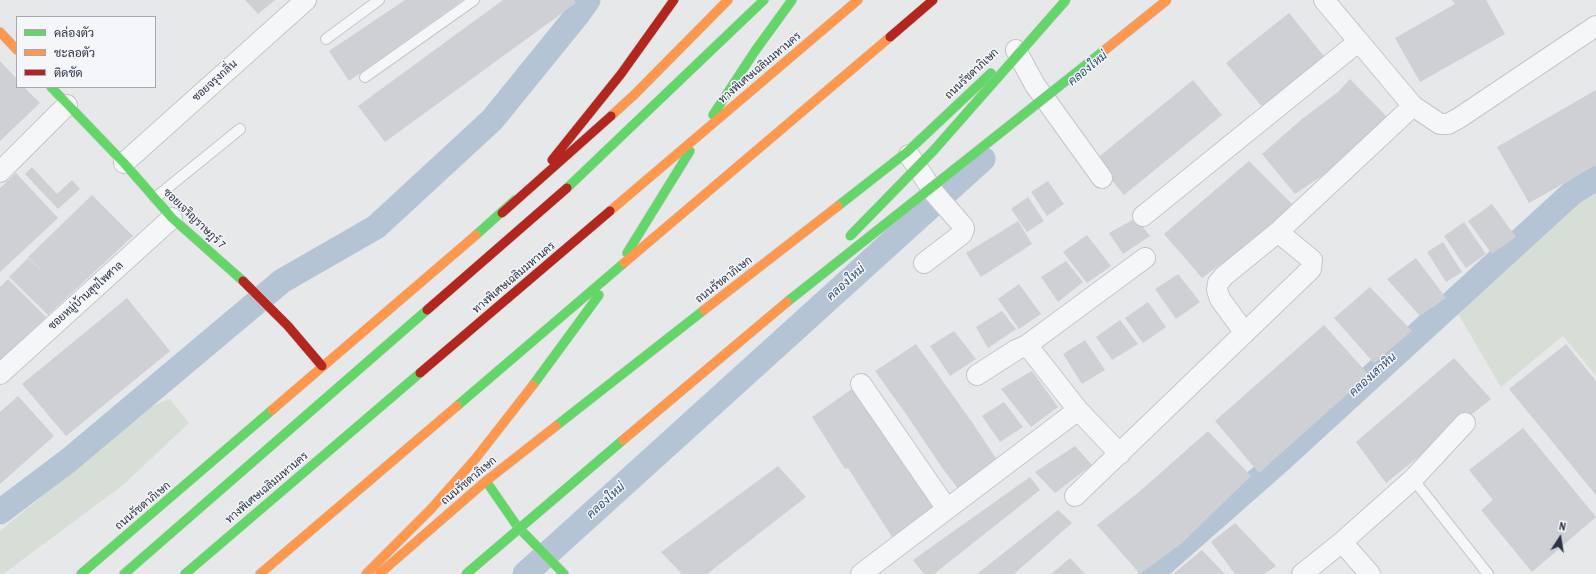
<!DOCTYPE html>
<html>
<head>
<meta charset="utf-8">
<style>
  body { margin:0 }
  #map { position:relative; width:1596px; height:574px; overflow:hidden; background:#e6e8ea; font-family:"Archivo Narrow",Sarabun,sans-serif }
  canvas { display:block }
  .legend { position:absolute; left:16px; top:16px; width:140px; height:72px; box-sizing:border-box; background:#f4f6f9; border:1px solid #a4a8b1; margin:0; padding:5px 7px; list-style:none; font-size:12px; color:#2b3445 }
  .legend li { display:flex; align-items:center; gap:8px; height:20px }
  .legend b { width:20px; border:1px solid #a4a8b1 }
  .north { position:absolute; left:1540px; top:518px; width:40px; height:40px; -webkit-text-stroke:3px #f4f6f9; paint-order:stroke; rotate:12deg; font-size:11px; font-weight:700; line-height:16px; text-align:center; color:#2b3445 }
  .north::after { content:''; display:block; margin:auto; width:14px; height:18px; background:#2b3445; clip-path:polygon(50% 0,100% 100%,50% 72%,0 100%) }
</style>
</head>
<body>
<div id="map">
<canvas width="1596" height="574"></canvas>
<ul class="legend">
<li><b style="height:5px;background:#63d668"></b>คล่องตัว</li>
<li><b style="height:5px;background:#ff974d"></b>ชะลอตัว</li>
<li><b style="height:5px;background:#b3261e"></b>ติดขัด</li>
</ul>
<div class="north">N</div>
</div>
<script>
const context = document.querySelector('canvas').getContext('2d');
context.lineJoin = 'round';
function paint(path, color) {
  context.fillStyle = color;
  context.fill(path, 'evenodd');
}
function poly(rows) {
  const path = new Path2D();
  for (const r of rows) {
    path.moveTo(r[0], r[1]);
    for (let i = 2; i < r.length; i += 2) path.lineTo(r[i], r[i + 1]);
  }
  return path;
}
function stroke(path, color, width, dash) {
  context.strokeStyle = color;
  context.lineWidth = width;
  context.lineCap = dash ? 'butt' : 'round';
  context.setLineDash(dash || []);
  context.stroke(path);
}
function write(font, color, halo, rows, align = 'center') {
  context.font = font + ' "Archivo Narrow",Sarabun,sans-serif';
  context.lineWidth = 3;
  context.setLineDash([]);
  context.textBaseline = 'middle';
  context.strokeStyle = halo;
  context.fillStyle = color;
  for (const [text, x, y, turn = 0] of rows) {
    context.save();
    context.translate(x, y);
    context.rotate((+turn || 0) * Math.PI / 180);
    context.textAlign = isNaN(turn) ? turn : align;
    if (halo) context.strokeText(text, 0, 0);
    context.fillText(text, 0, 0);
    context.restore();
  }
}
const green = poly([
  [1596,182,1596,376,1563,336,1501,387,1454,307,1589,187],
  [170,399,189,423,123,485,3,574,0,574,0,531,152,406]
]);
const canal = poly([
  [0,512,69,460,282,281,376,227,492,120,578,14,588,0],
  [525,574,983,159],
  [1151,574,1276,464,1572,193,1596,178]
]);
const building = poly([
  [245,0,275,0,258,14],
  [405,0,463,0,349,81,329,51],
  [503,0,574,0,576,3,385,142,358,106],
  [1452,0,1486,0,1505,34,1420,82,1395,38,1455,4],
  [1289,13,1327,60,1262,107,1226,63],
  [0,61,17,79,17,87,24,87,40,103,0,141],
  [1350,79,1391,121,1342,162,1295,194,1262,154,1302,119,1338,92],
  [1193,80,1222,115,1124,195,1095,160],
  [1596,90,1596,165,1529,203,1497,147],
  [1249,161,1294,206,1262,234,1202,278,1164,234],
  [32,167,57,194,72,180,80,189,58,209,25,174],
  [16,173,58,218,0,272,0,188],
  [1048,181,1064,204,1047,216,1031,192],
  [92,195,133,236,48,315,9,277,28,258,47,276,28,257],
  [1028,197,1044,221,1027,232,1011,209],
  [1492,204,1516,237,1492,254,1468,221],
  [1136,218,1150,236,1123,254,1109,233],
  [1018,221,1032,244,981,277,966,253],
  [1464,222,1486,254,1466,268,1444,236],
  [1087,235,1111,266,1087,283,1063,252],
  [1443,242,1462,272,1446,282,1427,252],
  [1416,258,1446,298,1420,316,1387,279],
  [1066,261,1083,282,1058,302,1041,277],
  [1178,274,1200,302,1176,319,1155,289],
  [8,279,46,317,0,362,0,287],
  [1019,284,1041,314,1019,329,998,299],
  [1370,287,1412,331,1374,363,1334,318],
  [127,298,170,351,66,436,22,384],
  [1148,302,1166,327,1143,343,1125,318],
  [1002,311,1016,329,988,348,976,327],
  [1120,320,1138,344,1112,360,1096,337],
  [1324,325,1369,375,1259,473,1215,421],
  [954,331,976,359,950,376,930,346],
  [1085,340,1105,370,1082,384,1063,354],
  [916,344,972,422,999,463,959,490,943,469,906,414,875,371],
  [1566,344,1596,381,1596,495,1509,389],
  [1454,358,1491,399,1386,483,1356,442],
  [1032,371,1058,407,1031,427,1001,389],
  [852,389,938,512,892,537,848,468,845,469,812,417],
  [18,396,54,436,0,484,0,412],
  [1004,402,1023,427,1000,442,982,416],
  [1523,428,1596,517,1532,572,1481,510,1493,500,1469,470],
  [1208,431,1251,476,1181,544,1140,574,1097,525,1139,492],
  [1075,446,1092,465,1055,493,1035,472],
  [778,466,806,497,707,574,682,574,661,552],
  [1030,477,1040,490,934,574,924,574,913,560],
  [1058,510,1072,523,1014,574,977,574],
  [1235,523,1276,566,1264,574,1235,574,1211,542],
  [1202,550,1225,574,1173,574],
  [1070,558,1085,574,1051,574]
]);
const lane = poly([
  [326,39,379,0],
  [365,77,474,0],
  [155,198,240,129],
  [1413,479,1488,574]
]);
const street = poly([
  [1324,0,1413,106,1440,124,1448,124,1459,118,1596,26],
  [1016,50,1035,85,1102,178],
  [909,155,935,194,963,226,964,229,962,234,924,263],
  [124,163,306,0],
  [0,172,67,105],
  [1143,216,1358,42],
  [1245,333,1220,299,1217,290,1218,283,1224,276,1278,232,1413,106],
  [0,374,172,218],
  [977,375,1016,350,1027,345],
  [861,384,947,509],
  [1078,410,1120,454],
  [1075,496,1311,269,1312,260,1278,232],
  [1342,542,1370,574],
  [861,574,1078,410,1027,345,1145,258],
  [1302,574,1342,542,1413,479,1465,423]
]);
const fast = poly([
  [51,87,124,163,172,218,243,281],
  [713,115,755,51,792,0],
  [567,188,764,0],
  [838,206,907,152,991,73],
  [476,235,515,200],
  [627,253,690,151],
  [533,385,599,295],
  [457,406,624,263],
  [556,426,704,310],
  [486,481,517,526,564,574],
  [81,574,272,410],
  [124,574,427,310],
  [185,574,420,373]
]);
const slow = poly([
  [0,32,17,50],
  [611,116,634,95,728,0],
  [610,211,858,0],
  [624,263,890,37],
  [704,310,838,206],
  [272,410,476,235],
  [260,574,457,406],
  [366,574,431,509,476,458,533,385],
  [379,574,486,481,556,426]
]);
const jam = poly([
  [890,37,933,0],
  [552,160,621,74,674,0],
  [502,213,611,116],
  [243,281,288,326,322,366],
  [427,310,567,188],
  [420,373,610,211]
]);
const fastBridge = poly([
  [850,236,934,150,1066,0],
  [787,302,1106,49],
  [466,574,623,440]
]);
const slowBridge = poly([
  [1106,49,1167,0],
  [623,440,787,302]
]);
const streetNames = [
  ["ทางพิเศษเฉลิมมหานคร",760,68,-40],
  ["ถนนรัชดาภิเษก",972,74,-43],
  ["ซอยจรุงกลิ่น",215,81,-42],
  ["ซอยเจริญราษฎร์ 7",194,219,44],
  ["ทางพิเศษเฉลิมมหานคร",514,278,-40],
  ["ถนนรัชดาภิเษก",724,280,-38],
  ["ซอยหมู่บ้านสุขไพศาล",86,296,-42],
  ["ถนนรัชดาภิเษก",469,481,-40],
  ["ทางพิเศษเฉลิมมหานคร",267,488,-40],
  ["ถนนรัชดาภิเษก",143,506,-40]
];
const waterNames = [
  ["คลองใหม่",1088,69,-39],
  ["คลองใหม่",846,283,-42],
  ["คลองเสาหิน",1373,375,-42],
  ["คลองใหม่",606,501,-42]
];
paint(green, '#d6ded6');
stroke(canal, '#b4c4d5', 25);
paint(building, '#ced0d3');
stroke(lane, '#c4c6c8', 12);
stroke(street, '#c4c6c8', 22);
stroke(fast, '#c4c6c8', 10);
stroke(slow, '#c4c6c8', 10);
stroke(jam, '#c4c6c8', 10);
stroke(lane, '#f5f6f7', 10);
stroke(street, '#f5f6f7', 20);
stroke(fast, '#63d668', 9);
stroke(slow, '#ff974d', 9);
stroke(jam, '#b3261e', 9);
stroke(fastBridge, '#b8bbbf', 10, []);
stroke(slowBridge, '#b8bbbf', 10, []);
stroke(fastBridge, '#63d668', 9);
stroke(slowBridge, '#ff974d', 9);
write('11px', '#2b3445', '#f4f6f9', streetNames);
write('italic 12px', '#34527a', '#f4f6f9', waterNames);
</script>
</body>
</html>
